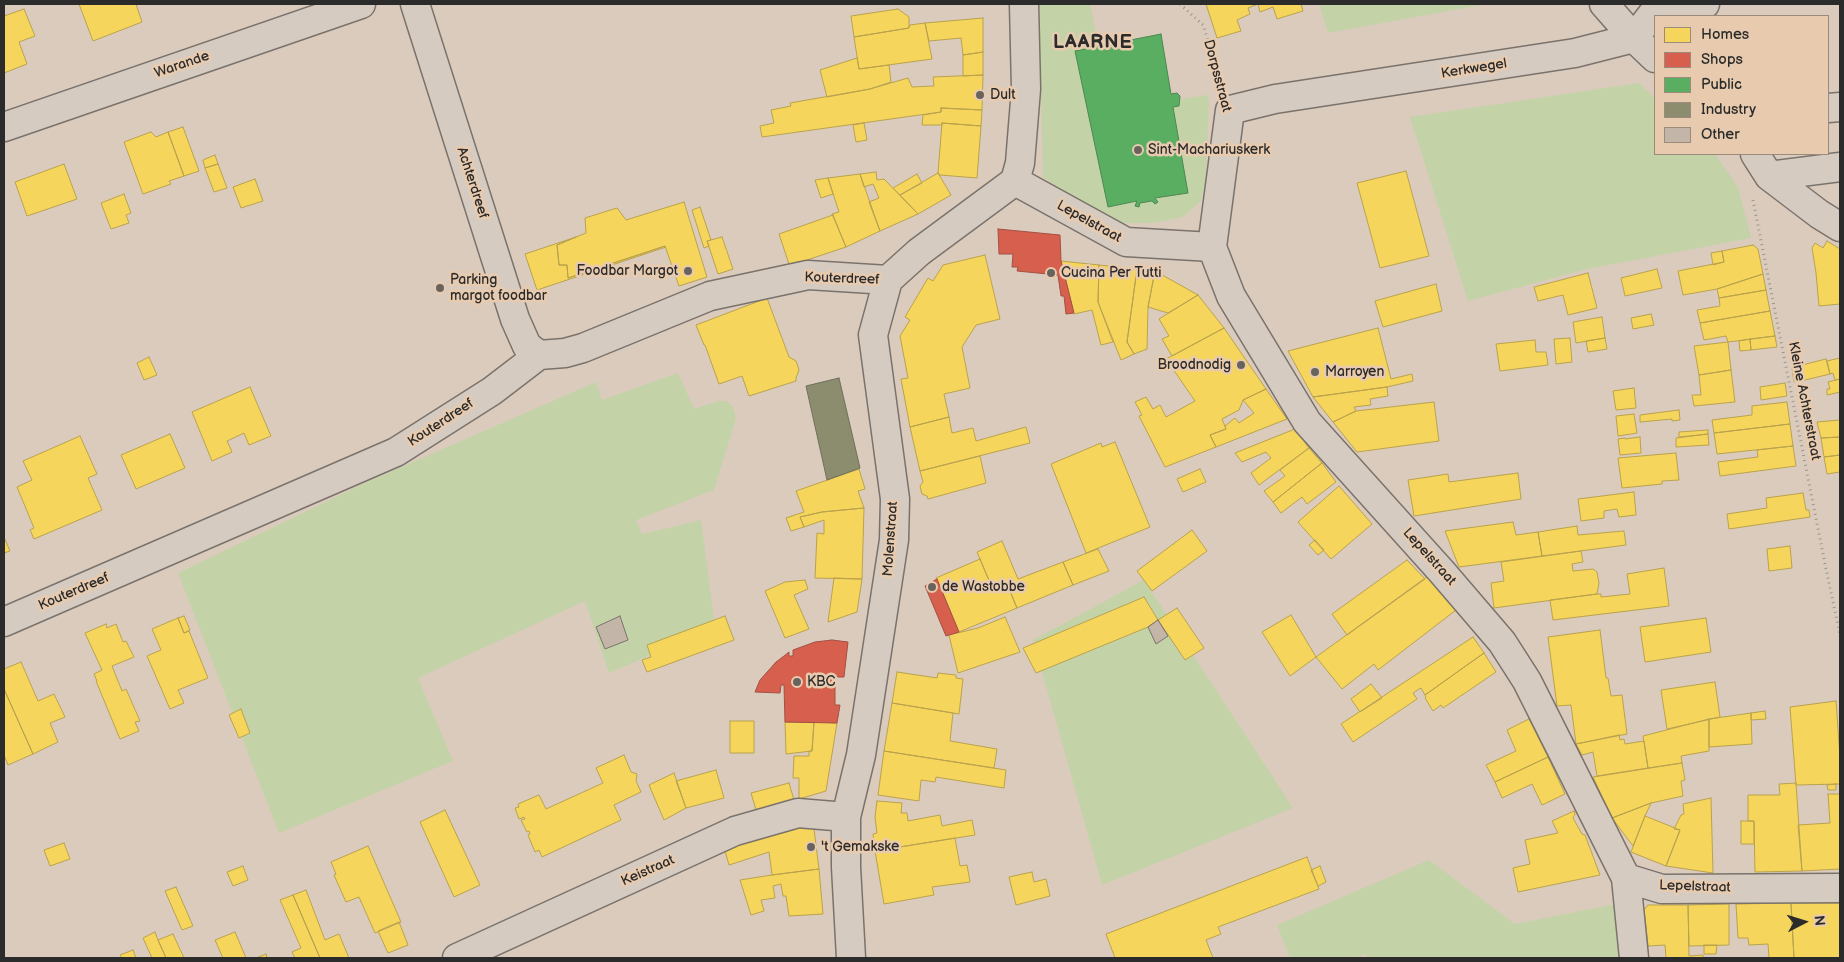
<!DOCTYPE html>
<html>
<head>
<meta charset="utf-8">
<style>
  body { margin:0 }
  #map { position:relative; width:1844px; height:962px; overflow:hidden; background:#dbcbbc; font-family:"Balsamiq Sans",sans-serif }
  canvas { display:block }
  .frame { position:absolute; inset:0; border:5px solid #2b2b2b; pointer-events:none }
  .legend { position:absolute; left:1654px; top:15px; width:175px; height:140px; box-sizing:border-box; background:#e8cbaf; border:1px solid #9c8b7a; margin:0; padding:6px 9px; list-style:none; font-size:15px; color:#2b2b2b }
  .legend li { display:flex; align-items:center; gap:10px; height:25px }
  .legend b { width:25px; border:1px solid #9c8b7a }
  .north { position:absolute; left:1779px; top:897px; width:50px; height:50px; -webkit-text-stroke:4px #e8cbaf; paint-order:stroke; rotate:85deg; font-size:14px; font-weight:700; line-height:20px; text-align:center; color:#2b2b2b }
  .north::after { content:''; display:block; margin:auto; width:18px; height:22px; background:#2b2b2b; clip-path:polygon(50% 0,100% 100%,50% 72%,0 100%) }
</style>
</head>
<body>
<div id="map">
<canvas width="1844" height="962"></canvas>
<div class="frame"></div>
<ul class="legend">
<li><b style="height:14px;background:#f6d55c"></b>Homes</li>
<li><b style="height:14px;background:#d6604d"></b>Shops</li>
<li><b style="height:14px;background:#5aae61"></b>Public</li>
<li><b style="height:14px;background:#8c8c6e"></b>Industry</li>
<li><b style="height:14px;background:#c4b5a9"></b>Other</li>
</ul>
<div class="north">N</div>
</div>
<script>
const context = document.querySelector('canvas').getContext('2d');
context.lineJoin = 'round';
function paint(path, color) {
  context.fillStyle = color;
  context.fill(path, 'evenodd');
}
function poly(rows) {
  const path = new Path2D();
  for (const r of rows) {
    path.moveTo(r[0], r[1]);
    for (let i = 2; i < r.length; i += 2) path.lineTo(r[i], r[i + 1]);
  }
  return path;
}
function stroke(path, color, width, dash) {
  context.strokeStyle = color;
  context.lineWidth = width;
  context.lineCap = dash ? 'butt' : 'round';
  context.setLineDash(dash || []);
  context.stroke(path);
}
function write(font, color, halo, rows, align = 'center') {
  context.font = font + ' "Balsamiq Sans",sans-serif';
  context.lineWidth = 5;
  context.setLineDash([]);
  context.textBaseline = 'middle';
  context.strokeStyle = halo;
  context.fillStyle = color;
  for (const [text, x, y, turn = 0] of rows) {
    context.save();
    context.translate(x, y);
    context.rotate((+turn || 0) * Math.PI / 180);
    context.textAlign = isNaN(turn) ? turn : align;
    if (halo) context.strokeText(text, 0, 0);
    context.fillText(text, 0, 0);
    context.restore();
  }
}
const green = poly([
  [1039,4,1090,4,1099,46,1075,51,1108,207,1137,201,1136,206,1139,207,1140,203,1152,201,1155,204,1158,202,1156,198,1187,193,1173,107,1179,106,1178,103,1180,99,1208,95,1209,102,1206,179,1201,201,1183,217,1153,223,1121,223,1068,195,1043,177],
  [1319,4,1486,4,1328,33],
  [1639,83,1655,98,1655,154,1715,154,1738,187,1751,238,1587,269,1468,301,1410,117],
  [678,373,694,409,719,401,727,401,733,407,736,418,714,490,636,520,642,534,701,520,715,627,609,673,585,601,418,678,453,761,279,833,178,573,363,484,596,382,602,400],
  [1144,580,1293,808,1102,885,1033,640],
  [1429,860,1515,924,1616,904,1621,958,1367,958,1365,954,1355,958,1290,958,1277,925]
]);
const homes = poly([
  [79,4,136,4,142,22,93,41,79,4],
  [1206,4,1301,4,1303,11,1277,19,1273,7,1260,12,1258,4,1248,8,1250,14,1237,20,1241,31,1217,38,1206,4],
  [24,9,35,36,19,42,27,64,4,73,4,16,24,9],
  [898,9,909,17,909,28,854,37,851,16,898,9],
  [983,18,983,52,963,55,961,38,929,41,925,23,983,18],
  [925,23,932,59,859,69,854,37,909,28,910,25,925,23],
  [983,52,983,75,963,76,963,55,983,52],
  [857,58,859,69,889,65,891,82,870,89,827,97,820,70,857,58],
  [983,75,982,110,941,108,941,112,762,137,760,126,774,123,771,110,791,106,790,103,870,89,908,78,912,87,934,86,933,77,983,75],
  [941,108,982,110,981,126,942,123,942,125,922,125,923,115,941,112,941,108],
  [864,123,867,140,856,142,853,125,864,123],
  [942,123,981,126,977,178,940,175,938,173,942,123],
  [183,127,199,171,184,176,168,132,183,127],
  [151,132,156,137,168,132,184,176,169,181,171,184,143,194,124,142,151,132],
  [215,155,218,164,205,168,203,160,215,155],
  [64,164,77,199,27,216,15,182,64,164],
  [218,164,227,188,214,192,205,168,218,164],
  [1406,171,1429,256,1380,268,1357,183,1406,171],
  [876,172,877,180,884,179,918,214,880,231,869,202,879,198,873,184,864,187,860,174,876,172],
  [938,173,951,195,918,214,900,195,938,173],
  [860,174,880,231,846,247,832,214,839,212,828,178,860,174],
  [917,174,922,183,900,195,893,188,917,174],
  [828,178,833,194,821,198,815,180,828,178],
  [255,179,263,201,241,208,233,187,255,179],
  [124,194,131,213,126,215,129,223,111,229,101,203,124,194],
  [684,202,707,277,679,286,665,246,568,278,567,265,559,265,557,245,586,233,585,218,617,208,626,220,684,202],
  [700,207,711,240,707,241,709,246,704,248,692,210,700,207],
  [833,215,846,247,804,261,789,264,779,234,833,215],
  [576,237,557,245,559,265,567,265,568,278,665,246,666,247,537,290,525,254,576,237],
  [722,237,733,269,718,274,707,241,722,237],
  [1827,241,1840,249,1840,304,1819,306,1816,273,1812,248,1815,243,1823,248,1827,241],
  [1753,245,1758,249,1763,274,1717,289,1683,295,1678,271,1724,262,1722,251,1753,245],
  [1722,251,1724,262,1713,265,1711,253,1722,251],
  [985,255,1000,319,976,325,962,347,970,388,944,394,949,417,910,427,901,379,908,378,900,336,910,320,905,317,928,278,933,281,943,265,985,255],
  [1061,261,1099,265,1098,302,1113,342,1101,345,1092,310,1074,314,1061,261],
  [1099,265,1137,269,1127,342,1134,354,1121,360,1098,302,1099,265],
  [1137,269,1155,271,1148,307,1147,349,1134,354,1127,342,1137,269],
  [1657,269,1662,288,1625,296,1621,278,1657,269],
  [1155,271,1198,295,1168,313,1148,307,1155,271],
  [1588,273,1597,308,1568,315,1563,295,1538,301,1534,287,1588,273],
  [1763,274,1766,290,1719,298,1717,289,1763,274],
  [1436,284,1442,311,1383,327,1375,301,1436,284],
  [1766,290,1770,311,1700,323,1697,310,1720,306,1719,298,1766,290],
  [1198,295,1224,328,1172,356,1162,339,1169,336,1159,319,1198,295],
  [767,298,789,357,796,361,799,370,796,378,796,381,749,396,742,376,719,384,705,345,704,345,696,325,767,298],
  [1770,311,1775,336,1728,342,1726,336,1704,340,1700,323,1770,311],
  [1651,314,1654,325,1633,329,1631,318,1651,314],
  [1602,317,1605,338,1576,343,1573,322,1602,317],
  [1224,328,1266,389,1243,400,1239,410,1222,419,1226,429,1210,435,1216,447,1165,467,1139,416,1142,415,1135,402,1146,397,1153,409,1160,405,1166,417,1195,401,1166,359,1224,328],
  [1378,328,1391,379,1412,374,1413,381,1387,387,1313,397,1288,351,1378,328],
  [1775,336,1777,347,1751,350,1750,339,1775,336],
  [1570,338,1572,362,1556,364,1554,339,1570,338],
  [1605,338,1607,349,1588,352,1586,341,1605,338],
  [1750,339,1751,350,1740,351,1739,341,1750,339],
  [1535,340,1536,352,1546,352,1548,365,1500,371,1496,344,1535,340],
  [1728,342,1731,370,1699,375,1694,346,1728,342],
  [149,357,157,375,144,380,137,363,149,357],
  [1840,358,1840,379,1835,380,1833,373,1830,374,1827,361,1840,358],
  [1826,359,1830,374,1801,381,1798,366,1826,359],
  [1798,366,1801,380,1794,382,1792,368,1798,366],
  [1731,370,1735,402,1694,406,1692,395,1701,395,1699,375,1731,370],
  [1840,379,1840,392,1827,395,1827,389,1830,389,1828,382,1840,379],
  [1785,383,1787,396,1761,400,1760,387,1785,383],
  [250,387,271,436,249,445,244,433,227,441,232,452,212,461,192,412,250,387],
  [1387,387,1388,396,1370,399,1371,405,1354,407,1356,411,1333,422,1313,397,1387,387],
  [1634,388,1636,408,1616,410,1613,391,1634,388],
  [1266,389,1287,419,1216,447,1210,435,1226,429,1225,426,1235,418,1239,423,1254,413,1243,400,1266,389],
  [1434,402,1439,441,1357,452,1333,422,1356,411,1434,402],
  [1787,402,1790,424,1714,433,1712,420,1752,415,1752,406,1787,402],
  [1679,410,1680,420,1672,421,1672,419,1640,422,1640,415,1679,410],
  [1634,414,1637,433,1618,436,1616,416,1634,414],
  [949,417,952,433,973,428,976,441,1026,427,1030,443,920,471,910,427,949,417],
  [1840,420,1840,437,1821,438,1817,422,1840,420],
  [1790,424,1793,446,1717,454,1714,433,1790,424],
  [1295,429,1309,448,1259,485,1251,473,1271,458,1266,452,1242,462,1235,453,1295,429],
  [1708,430,1708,434,1679,437,1679,432,1708,430],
  [170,434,185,468,136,489,121,455,170,434],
  [1708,434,1709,445,1676,447,1676,438,1708,434],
  [80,436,97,474,88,478,102,510,34,539,30,530,34,528,17,487,32,480,23,461,80,436],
  [1640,437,1641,453,1620,455,1618,439,1625,438,1625,439,1640,437],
  [1840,437,1840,455,1824,457,1821,438,1840,437],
  [1115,442,1150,527,1086,553,1051,464,1101,443,1102,447,1115,442],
  [1793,446,1796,466,1720,476,1718,462,1758,457,1757,450,1793,446],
  [1309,448,1322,463,1273,502,1264,491,1285,476,1280,470,1309,448],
  [1676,453,1679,480,1662,481,1662,484,1622,488,1618,458,1676,453],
  [1840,455,1840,472,1827,474,1824,457,1840,455],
  [980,456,986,483,928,499,927,496,922,494,920,486,923,482,920,471,980,456],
  [1322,463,1336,482,1307,504,1302,497,1281,513,1273,502,1322,463],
  [859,469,865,489,858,491,864,508,822,512,800,517,804,527,791,531,786,518,804,512,796,491,859,469],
  [1200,469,1206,482,1183,492,1177,479,1200,469],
  [1518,473,1521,499,1414,516,1408,480,1448,474,1449,482,1518,473],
  [1339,486,1372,524,1331,559,1298,522,1339,486],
  [1634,492,1636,515,1619,517,1617,509,1604,511,1604,518,1581,521,1578,499,1634,492],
  [1803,493,1806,510,1809,510,1810,517,1729,529,1727,514,1767,508,1766,498,1803,493],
  [864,508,862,579,815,578,817,533,824,534,824,520,804,527,800,517,822,512,864,508],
  [1513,522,1516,535,1538,532,1542,556,1459,567,1445,531,1513,522],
  [1577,526,1578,535,1624,531,1626,545,1542,556,1538,532,1577,526],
  [1192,530,1207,551,1152,591,1137,571,1192,530],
  [4,537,10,551,4,553,4,537],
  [1315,540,1324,550,1318,555,1309,545,1315,540],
  [1002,541,1018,579,1063,562,1073,585,1017,608,1007,584,993,590,977,552,1002,541],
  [1790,546,1792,568,1769,571,1767,549,1790,546],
  [1098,549,1109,571,1073,585,1063,562,1098,549],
  [1581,551,1583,562,1572,564,1573,571,1593,569,1597,572,1599,583,1597,594,1494,608,1491,583,1504,581,1501,562,1581,551],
  [980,559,993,590,1007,584,1017,608,959,632,936,578,980,559],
  [1407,560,1425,579,1347,635,1332,614,1407,560],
  [1664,568,1669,606,1553,620,1550,600,1597,594,1601,594,1601,597,1630,594,1627,574,1664,568],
  [1428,576,1456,610,1378,670,1374,664,1342,689,1316,657,1428,576],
  [834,578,862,579,857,612,828,622,834,578],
  [805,580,808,589,794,595,809,629,785,638,765,591,785,582,805,580],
  [1144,597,1158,620,1148,627,1036,673,1023,648,1144,597],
  [1177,608,1204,648,1185,660,1158,620,1177,608],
  [1291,615,1316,657,1290,676,1262,632,1291,615],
  [184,616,190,630,184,633,178,618,184,616],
  [725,616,734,640,647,672,642,660,651,657,647,645,725,616],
  [1005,617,1020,652,958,673,949,635,978,628,1005,617],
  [178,618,184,633,189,631,208,678,178,690,184,703,170,709,147,656,161,650,152,629,178,618],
  [1706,618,1711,652,1645,662,1640,627,1706,618],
  [106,624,107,628,116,624,123,642,126,641,134,657,112,666,122,691,126,689,140,721,135,722,139,731,120,739,96,681,97,681,94,674,102,670,85,633,106,624],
  [1600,630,1606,678,1608,678,1611,696,1622,695,1627,734,1576,744,1571,705,1557,706,1548,637,1600,630],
  [1473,637,1484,653,1425,695,1421,688,1419,689,1413,693,1417,699,1353,742,1341,724,1473,637],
  [1484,653,1496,672,1443,708,1441,705,1433,711,1425,698,1426,697,1425,695,1484,653],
  [21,662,38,701,54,694,65,717,50,723,58,742,33,754,4,689,4,669,21,662],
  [897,672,937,678,938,673,956,675,956,678,963,679,959,714,892,703,897,672],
  [1715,682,1720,717,1667,729,1661,690,1715,682],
  [1371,684,1382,698,1360,712,1351,699,1371,684],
  [4,689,33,754,8,765,4,755,4,689],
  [1836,701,1840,757,1840,784,1796,785,1790,707,1836,701],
  [892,703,953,713,950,741,997,749,994,768,884,751,892,703],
  [241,709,250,733,239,738,229,715,241,709],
  [1765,711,1766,719,1751,720,1751,713,1765,711],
  [1751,713,1752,744,1709,747,1709,719,1751,713],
  [1529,719,1548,757,1495,782,1486,765,1516,751,1507,730,1529,719],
  [1709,719,1709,751,1681,756,1682,763,1648,768,1643,736,1709,719],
  [730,721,754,721,754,753,730,753,730,721],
  [785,722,814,722,812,751,786,754,785,722],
  [814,722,837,723,826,791,799,799,799,778,793,778,794,756,809,756,809,751,812,751,814,722],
  [1619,735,1620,740,1624,739,1625,744,1644,741,1648,768,1597,776,1593,752,1582,755,1576,744,1619,735],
  [884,751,1006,770,1004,788,936,777,935,782,921,780,919,801,878,795,884,751],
  [624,755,631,772,637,774,636,781,641,792,614,805,621,820,542,857,539,850,535,852,528,835,530,834,529,831,527,832,521,820,525,819,524,817,519,819,515,808,519,807,518,804,539,795,546,809,603,783,596,768,624,755],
  [1548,757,1565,794,1542,805,1532,784,1502,798,1495,782,1548,757],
  [1682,763,1685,780,1681,781,1683,796,1651,803,1612,818,1593,777,1682,763],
  [716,770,724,798,686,808,676,781,716,770],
  [674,773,686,808,664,820,649,785,674,773],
  [789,783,794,800,756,810,751,793,789,783],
  [1796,783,1802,871,1755,872,1754,821,1748,821,1748,795,1780,795,1779,784,1796,783],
  [1836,784,1836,790,1828,790,1827,785,1836,784],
  [1828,794,1840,794,1840,869,1802,871,1798,825,1830,823,1828,794],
  [1711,798,1713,873,1666,866,1680,830,1674,829,1681,815,1684,814,1683,804,1711,798],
  [877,801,902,803,901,813,907,813,908,821,940,815,942,826,972,820,975,835,875,851,873,834,877,833,875,817,877,801],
  [1651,803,1645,816,1633,846,1612,818,1651,803],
  [445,810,480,885,454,897,420,822,445,810],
  [1574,811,1575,814,1573,818,1582,834,1585,835,1600,875,1518,892,1513,868,1530,864,1525,840,1558,833,1552,821,1574,811],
  [1645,816,1680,830,1666,866,1631,852,1645,816],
  [813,821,819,869,772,875,769,852,729,865,725,851,731,849,729,842,813,821],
  [1741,821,1754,821,1754,844,1741,844,1741,821],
  [955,838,960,866,967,865,970,882,932,887,934,895,884,904,875,851,955,838],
  [64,843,70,859,50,866,44,850,64,843],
  [368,846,401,922,375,933,359,897,346,902,334,875,336,874,331,862,368,846],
  [1307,857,1319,889,1218,927,1221,934,1206,940,1213,958,1115,958,1106,934,1307,857],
  [243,866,248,880,233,886,227,872,243,866],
  [1320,866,1326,882,1318,886,1311,870,1320,866],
  [819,869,823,914,789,916,786,896,783,896,781,884,773,886,775,898,761,900,764,911,751,915,740,880,772,875,819,869],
  [1032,872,1034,882,1046,879,1050,896,1016,905,1009,877,1032,872],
  [176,887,193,926,182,930,165,891,176,887],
  [306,890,325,940,339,934,349,958,320,958,293,895,306,890],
  [293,895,320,958,295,958,292,952,301,948,280,900,293,895],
  [1791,903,1840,903,1840,958,1794,958,1791,903],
  [1791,903,1794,958,1769,958,1768,944,1749,945,1748,938,1738,938,1736,904,1791,903],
  [1729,904,1729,945,1689,946,1688,905,1729,904],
  [1648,905,1688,905,1689,956,1703,955,1703,958,1666,958,1665,945,1648,946,1644,910,1648,905],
  [399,922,408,945,388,953,378,931,399,922],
  [155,932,158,940,166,958,152,958,143,938,155,932],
  [235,932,246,958,223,958,215,940,235,932],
  [173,934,184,958,166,958,158,940,173,934],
  [1704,945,1717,945,1716,954,1704,954,1704,945],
  [133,950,136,958,122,958,120,955,133,950],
  [266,954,267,958,256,958,266,954]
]);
const shops = poly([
  [998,229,1060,235,1061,261,1074,313,1066,314,1064,296,1061,296,1058,275,1017,271,1018,267,1012,267,1013,254,999,254,998,229],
  [937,579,959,632,949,635,946,636,925,586,937,579],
  [832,640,848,642,844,677,835,677,835,705,840,705,837,723,785,722,784,685,781,685,780,693,755,692,760,680,776,662,784,656,789,652,789,656,793,656,793,650,815,642,832,640]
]);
const public = poly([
  [1161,34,1171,94,1177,93,1180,96,1179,106,1173,107,1188,193,1155,198,1158,202,1155,204,1152,201,1140,203,1139,207,1135,206,1137,201,1108,207,1075,51,1161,34]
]);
const industry = poly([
  [839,378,860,468,827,480,806,386,839,378]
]);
const building = poly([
  [620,616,628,640,605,649,596,627,620,616],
  [1158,620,1168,636,1156,644,1148,627,1158,620]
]);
const path = poly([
  [1180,4,1203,25,1222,83],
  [1753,200,1826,569,1840,635]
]);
const minor = poly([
  [415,4,515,319,527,346,539,355],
  [1604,4,1634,38,1655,58],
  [1828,108,1840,107],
  [4,127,361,4],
  [1755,154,1769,176,1819,214,1840,227],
  [1769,176,1840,167],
  [1015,181,1126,242,1212,247],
  [1015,181,1020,163,1026,89,1024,4],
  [4,622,396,452,492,391,539,355,565,353,583,348,710,296,808,275,888,280],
  [1626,878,1662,889,1840,888],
  [457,958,735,831,798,813,846,817],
  [851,958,846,867,846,817,861,755,894,540,895,499,873,335,888,280,919,252,1015,181],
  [1634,958,1626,878,1527,681,1502,642,1442,572,1307,422,1231,296,1212,247,1230,110,1275,99,1575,53,1634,38,1654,12,1699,6,1705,4]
]);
const markers = [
  [980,95,5,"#69635e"],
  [1138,150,5,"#69635e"],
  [688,271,5,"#69635e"],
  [1051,273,5,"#69635e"],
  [440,288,5,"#69635e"],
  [1241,365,5,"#69635e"],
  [1315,372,5,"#69635e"],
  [932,587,5,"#69635e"],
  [797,682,5,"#69635e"],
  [811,847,5,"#69635e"]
];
const streetNames = [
  ["Warande",182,65,-19],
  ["Kerkwegel",1474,69,-9],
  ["Dorpsstraat",1217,76,75],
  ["Achterdreef",472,183,72],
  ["Lepelstraat",1089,222,29],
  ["Kouterdreef",842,279,2],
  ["Kleine Achterstraat",1804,401,79],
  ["Kouterdreef",441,423,-33],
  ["Molenstraat",891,539,-86],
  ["Lepelstraat",1429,557,48],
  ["Kouterdreef",74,592,-23],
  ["Keistraat",648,871,-24],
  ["Lepelstraat",1695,887,2]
];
const poiNames = [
  ["Dult",990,95],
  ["Sint-Machariuskerk",1148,150],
  ["Foodbar Margot",678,271,"right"],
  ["Cucina Per Tutti",1061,273],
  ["Parking",450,280],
  ["margot foodbar",450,296],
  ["Broodnodig",1231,365,"right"],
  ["Marroyen",1325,372],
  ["de Wastobbe",942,587],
  ["KBC",807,682],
  ["'t Gemakske",821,847]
];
const districtNames = [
  ["LAARNE",1093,43]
];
paint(green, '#c3d3a7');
paint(homes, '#f6d55c');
stroke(homes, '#b9a24d', 1);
paint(shops, '#d6604d');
stroke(shops, '#a35043', 1);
paint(public, '#5aae61');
stroke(public, '#4c8751', 1);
paint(industry, '#8c8c6e');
stroke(industry, '#6f6f5a', 1);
paint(building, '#c4b5a9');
stroke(building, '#7a736c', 1);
stroke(minor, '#7a736c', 31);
stroke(path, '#9c958d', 3, [1, 4]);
stroke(minor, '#d6cbc1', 28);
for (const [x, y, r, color] of markers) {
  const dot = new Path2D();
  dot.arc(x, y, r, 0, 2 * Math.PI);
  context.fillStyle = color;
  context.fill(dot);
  stroke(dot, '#e8cbaf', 2);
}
write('14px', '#2b2b2b', '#e8cbaf', streetNames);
write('14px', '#2b2b2b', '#e8cbaf', poiNames, 'left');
context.letterSpacing = '1px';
write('bold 19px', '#2b2b2b', '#e8cbaf', districtNames);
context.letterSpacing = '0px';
</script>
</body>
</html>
